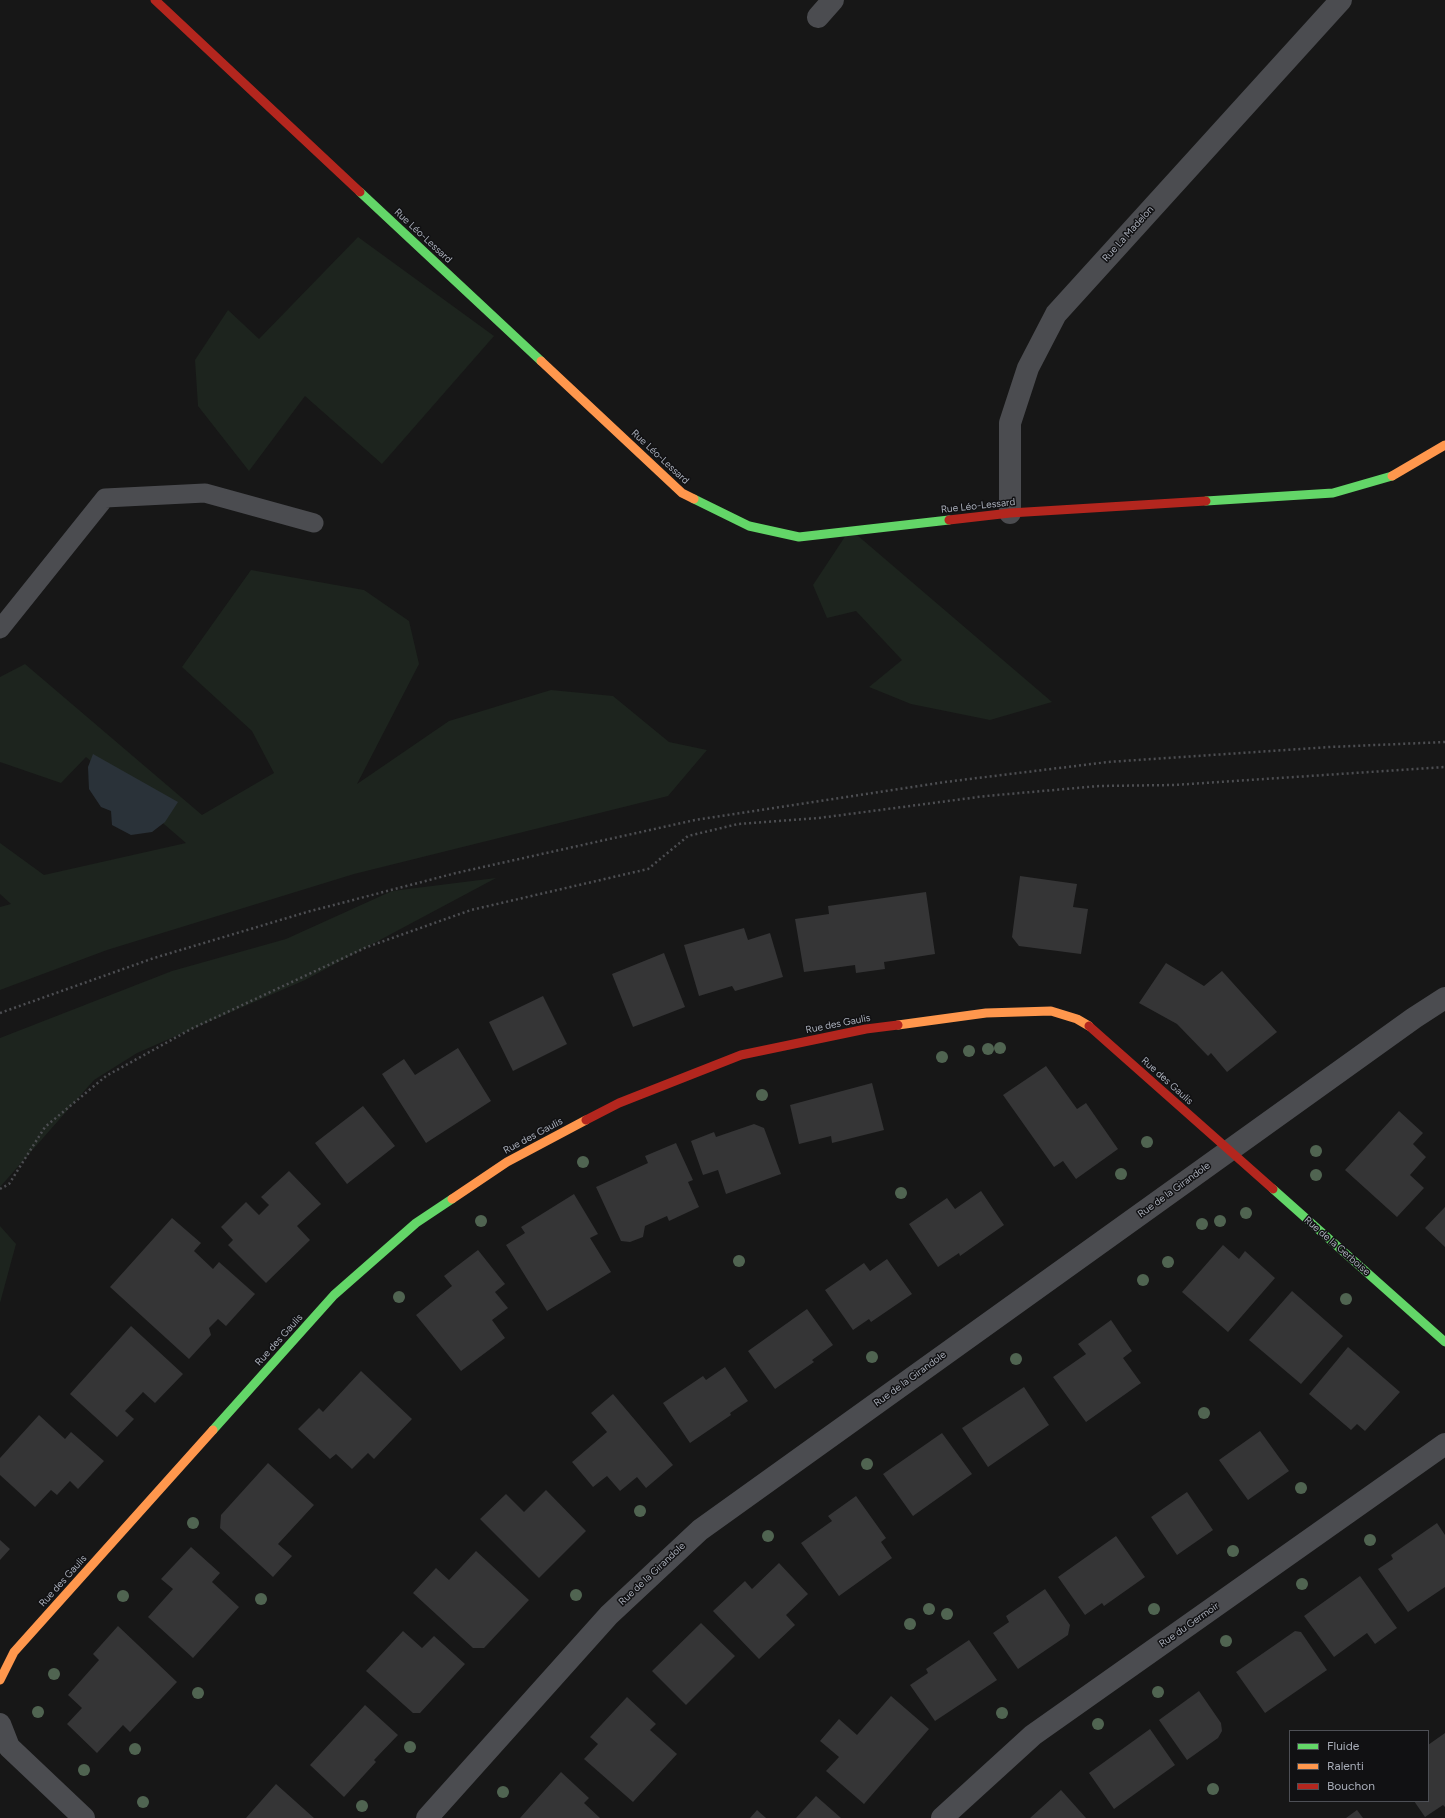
<!DOCTYPE html>
<html>
<head>
<meta charset="utf-8">
<style>
  body { margin:0 }
  #map { position:relative; width:1445px; height:1818px; overflow:hidden; background:#171717; font-family:Figtree,sans-serif }
  canvas { display:block }
  .legend { position:absolute; left:1289px; top:1730px; width:140px; height:72px; box-sizing:border-box; background:#111113; border:1px solid #4d4f55; margin:0; padding:5px 7px; list-style:none; font-size:12px; color:#a8adb8 }
  .legend li { display:flex; align-items:center; gap:8px; height:20px }
  .legend b { width:20px; border:1px solid #4d4f55 }
</style>
</head>
<body>
<div id="map">
<canvas width="1445" height="1818"></canvas>
<ul class="legend">
<li><b style="height:5px;background:#63d668"></b>Fluide</li>
<li><b style="height:5px;background:#ff974d"></b>Ralenti</li>
<li><b style="height:5px;background:#b3261e"></b>Bouchon</li>
</ul>
</div>
<script>
const context = document.querySelector('canvas').getContext('2d');
context.lineJoin = 'round';
function paint(path, color) {
  context.fillStyle = color;
  context.fill(path, 'evenodd');
}
function poly(rows) {
  const path = new Path2D();
  for (const r of rows) {
    path.moveTo(r[0], r[1]);
    for (let i = 2; i < r.length; i += 2) path.lineTo(r[i], r[i + 1]);
  }
  return path;
}
function stroke(path, color, width, dash) {
  context.strokeStyle = color;
  context.lineWidth = width;
  context.lineCap = dash ? 'butt' : 'round';
  context.setLineDash(dash || []);
  context.stroke(path);
}
function write(font, color, halo, rows, align = 'center') {
  context.font = font + ' Figtree,sans-serif';
  context.lineWidth = 3;
  context.setLineDash([]);
  context.textBaseline = 'middle';
  context.strokeStyle = halo;
  context.fillStyle = color;
  for (const [text, x, y, turn = 0] of rows) {
    context.save();
    context.translate(x, y);
    context.rotate((+turn || 0) * Math.PI / 180);
    context.textAlign = isNaN(turn) ? turn : align;
    if (halo) context.strokeText(text, 0, 0);
    context.fillText(text, 0, 0);
    context.restore();
  }
}
const green = poly([
  [358,237,494,336,382,464,305,396,249,471,198,406,195,360,228,310,259,339],
  [850,529,1052,702,990,720,911,704,869,687,902,660,856,611,827,618,813,585],
  [251,570,364,590,409,621,419,664,357,784,449,721,551,690,613,696,669,742,707,750,668,796,354,874,107,950,0,990,0,907,11,904,0,894,0,843,44,875,186,843,86,757,61,783,0,762,0,677,25,664,202,815,274,773,252,731,182,667],
  [496,878,305,980,137,1053,94,1080,0,1187,0,1038,172,971,286,939,392,891],
  [0,1226,16,1244,0,1303]
]);
const water = poly([
  [93,754,178,802,165,822,152,832,131,835,112,825,111,811,101,807,89,789,88,767]
]);
const building = poly([
  [1020,876,1077,884,1073,907,1088,909,1081,954,1019,946,1012,937],
  [926,892,935,954,884,962,885,969,856,973,855,965,804,972,795,919,829,914,828,906],
  [744,928,748,940,770,933,783,977,735,991,732,986,699,996,684,945],
  [664,953,685,1007,633,1027,612,974],
  [1166,963,1204,986,1222,971,1277,1032,1227,1072,1211,1053,1208,1056,1177,1024,1139,1003],
  [543,996,567,1044,513,1071,489,1022],
  [458,1048,491,1101,426,1143,382,1074,404,1059,415,1075],
  [1046,1066,1077,1109,1086,1103,1118,1149,1076,1179,1063,1161,1054,1167,1003,1095],
  [872,1083,884,1130,832,1143,831,1136,799,1144,790,1105],
  [363,1106,395,1146,347,1184,315,1143],
  [1399,1111,1423,1133,1413,1144,1426,1157,1410,1175,1424,1188,1397,1217,1345,1170],
  [754,1124,764,1128,781,1174,726,1194,718,1170,703,1175,691,1141,714,1132,716,1137],
  [676,1143,693,1180,688,1182,699,1207,669,1221,667,1216,645,1226,643,1237,630,1242,621,1241,596,1187,648,1163,645,1156],
  [289,1171,321,1204,297,1226,310,1240,266,1283,228,1245,233,1240,221,1227,246,1202,259,1215,269,1205,261,1197],
  [981,1191,1004,1225,960,1256,959,1253,938,1267,909,1224,947,1198,955,1209],
  [574,1194,598,1234,590,1238,611,1272,547,1311,506,1245,525,1233,521,1227],
  [1445,1207,1445,1247,1425,1228],
  [172,1218,201,1243,194,1251,213,1269,219,1262,255,1294,226,1326,218,1319,209,1328,211,1335,189,1359,110,1287],
  [1223,1245,1239,1259,1245,1251,1275,1278,1228,1332,1182,1292],
  [478,1250,505,1284,495,1292,508,1308,492,1320,505,1338,461,1371,416,1315,452,1286,444,1276],
  [887,1259,912,1294,871,1322,869,1319,853,1330,825,1290,864,1263,870,1271],
  [1292,1291,1343,1336,1301,1384,1249,1340],
  [807,1309,833,1345,812,1360,814,1362,775,1389,748,1351],
  [1111,1320,1132,1351,1123,1358,1141,1383,1086,1422,1053,1377,1086,1354,1078,1344],
  [131,1326,183,1374,155,1403,143,1392,125,1411,134,1419,117,1437,70,1394],
  [1348,1347,1400,1392,1365,1431,1357,1424,1351,1430,1309,1394],
  [725,1367,748,1401,730,1413,731,1415,690,1443,663,1403,703,1376,706,1380],
  [361,1371,412,1419,374,1459,368,1453,352,1469,336,1454,330,1459,298,1429,319,1408,323,1412],
  [1024,1387,1049,1425,988,1467,962,1428],
  [613,1394,673,1465,646,1488,637,1477,620,1491,607,1476,593,1487,572,1462,607,1432,591,1413],
  [39,1415,65,1439,71,1432,104,1461,78,1489,70,1481,57,1495,51,1490,35,1507,0,1475,0,1458],
  [1260,1431,1289,1471,1248,1500,1219,1460],
  [942,1433,972,1474,913,1516,883,1474],
  [268,1463,314,1505,278,1544,292,1556,273,1577,220,1528,221,1515],
  [546,1490,586,1531,539,1578,480,1519,506,1494,524,1512],
  [1187,1492,1213,1530,1177,1555,1151,1517],
  [856,1496,886,1538,881,1542,892,1558,839,1596,801,1543,832,1521,828,1516],
  [1437,1523,1445,1535,1445,1587,1408,1612,1378,1569,1393,1559,1391,1555],
  [1116,1536,1145,1577,1104,1606,1102,1603,1085,1615,1058,1577],
  [0,1540,10,1549,0,1560],
  [191,1547,220,1573,212,1582,239,1607,193,1658,148,1617,173,1589,161,1579],
  [476,1551,529,1600,484,1648,473,1648,413,1593,436,1568,449,1580],
  [779,1563,808,1594,786,1615,795,1625,759,1659,713,1611,745,1581,752,1589],
  [1360,1576,1397,1628,1375,1644,1367,1633,1334,1657,1304,1616],
  [1045,1589,1070,1625,1068,1635,1018,1669,993,1633,1009,1622,1006,1616],
  [701,1623,735,1656,686,1705,652,1671],
  [118,1626,177,1682,130,1732,123,1725,97,1753,67,1724,82,1708,68,1695,99,1660,93,1654],
  [403,1631,422,1648,434,1636,465,1664,420,1713,413,1713,366,1671],
  [1295,1631,1301,1632,1327,1670,1265,1713,1236,1672],
  [969,1640,997,1680,935,1721,910,1685,928,1673,926,1669],
  [1199,1691,1221,1723,1222,1731,1218,1738,1187,1760,1159,1720],
  [891,1696,929,1729,864,1804,826,1771,839,1757,820,1741,839,1719,857,1735],
  [627,1697,656,1724,650,1730,677,1754,633,1802,584,1759,598,1744,590,1737],
  [365,1705,398,1735,374,1760,376,1762,344,1797,310,1765],
  [1150,1729,1175,1765,1114,1809,1089,1773],
  [1445,1733,1445,1807,1443,1805,1425,1817,1414,1801,1428,1801,1428,1745],
  [561,1772,589,1798,584,1803,600,1818,520,1818],
  [276,1784,314,1818,246,1818],
  [1061,1790,1086,1818,1030,1818],
  [816,1796,841,1818,796,1818],
  [757,1810,766,1818,750,1818],
  [1357,1810,1363,1818,1346,1818]
]);
const path = poly([
  [0,1013,154,958,307,912,456,873,695,820,945,782,1108,762,1330,747,1445,742],
  [0,1189,9,1184,45,1127,106,1076,193,1028,367,947,471,910,648,869,688,836,738,824,819,818,986,796,1099,786,1174,785,1445,767]
]);
const lane = poly([
  [0,629,105,498,205,493,314,523]
]);
const street = poly([
  [818,17,833,0],
  [1010,513,1010,423,1028,368,1056,314,1341,0],
  [0,1724,9,1747,84,1818],
  [427,1818,609,1615,700,1530,1414,1018,1445,998],
  [942,1818,1033,1735,1445,1444]
]);
const fast = poly([
  [360,192,541,361],
  [694,499,749,526,799,537,949,520],
  [1206,501,1333,493,1392,476],
  [1273,1189,1445,1342],
  [213,1430,334,1295,416,1223,452,1199]
]);
const slow = poly([
  [541,361,682,493,694,499],
  [1392,476,1445,445],
  [898,1025,986,1013,1051,1011,1077,1019,1089,1026],
  [452,1199,507,1162,586,1120],
  [0,1680,14,1652,213,1430]
]);
const jam = poly([
  [155,0,360,192],
  [949,520,1010,513,1206,501],
  [1089,1026,1273,1189],
  [586,1120,619,1103,741,1055,866,1029,898,1025]
]);
const trees = [
  [1000,1048],
  [988,1049],
  [969,1051],
  [942,1057],
  [762,1095],
  [1147,1142],
  [1316,1151],
  [583,1162],
  [1121,1174],
  [1316,1175],
  [901,1193],
  [1246,1213],
  [481,1221],
  [1220,1221],
  [1202,1224],
  [739,1261],
  [1168,1262],
  [1143,1280],
  [399,1297],
  [1346,1299],
  [872,1357],
  [1016,1359],
  [1204,1413],
  [867,1464],
  [1301,1488],
  [640,1511],
  [193,1523],
  [768,1536],
  [1370,1540],
  [1233,1551],
  [1302,1584],
  [576,1595],
  [123,1596],
  [261,1599],
  [929,1609],
  [1154,1609],
  [947,1614],
  [910,1624],
  [1226,1641],
  [54,1674],
  [1158,1692],
  [198,1693],
  [38,1712],
  [1002,1713],
  [1098,1724],
  [410,1747],
  [135,1749],
  [84,1770],
  [1213,1789],
  [503,1792],
  [143,1802],
  [362,1806]
];
const streetNames = [
  ["Rue La Madelon",1128,234,-48],
  ["Rue Léo-Lessard",423,236,43],
  ["Rue Léo-Lessard",660,457,43],
  ["Rue Léo-Lessard",978,506,-6],
  ["Rue des Gaulis",838,1024,-11],
  ["Rue des Gaulis",1167,1081,42],
  ["Rue des Gaulis",533,1136,-28],
  ["Rue de la Girandole",1174,1190,-36],
  ["Rue de la Gerboise",1337,1246,41],
  ["Rue des Gaulis",279,1340,-48],
  ["Rue de la Girandole",910,1379,-36],
  ["Rue de la Girandole",652,1574,-43],
  ["Rue des Gaulis",63,1581,-48],
  ["Rue du Germoir",1189,1625,-35]
];
paint(green, '#1d241e');
paint(water, '#2a3239');
paint(building, '#353536');
stroke(path, '#4d4e52', 2.5, [2, 3]);
stroke(lane, '#4b4c50', 19);
stroke(street, '#4b4c50', 22);
stroke(fast, '#63d668', 9);
stroke(slow, '#ff974d', 9);
stroke(jam, '#b3261e', 9);
context.fillStyle = '#506451';
for (const [x, y] of trees) {
  context.beginPath();
  context.arc(x, y, 6, 0, 2 * Math.PI);
  context.fill();
}
write('10px', '#a8adb8', '#111113', streetNames);
</script>
</body>
</html>
